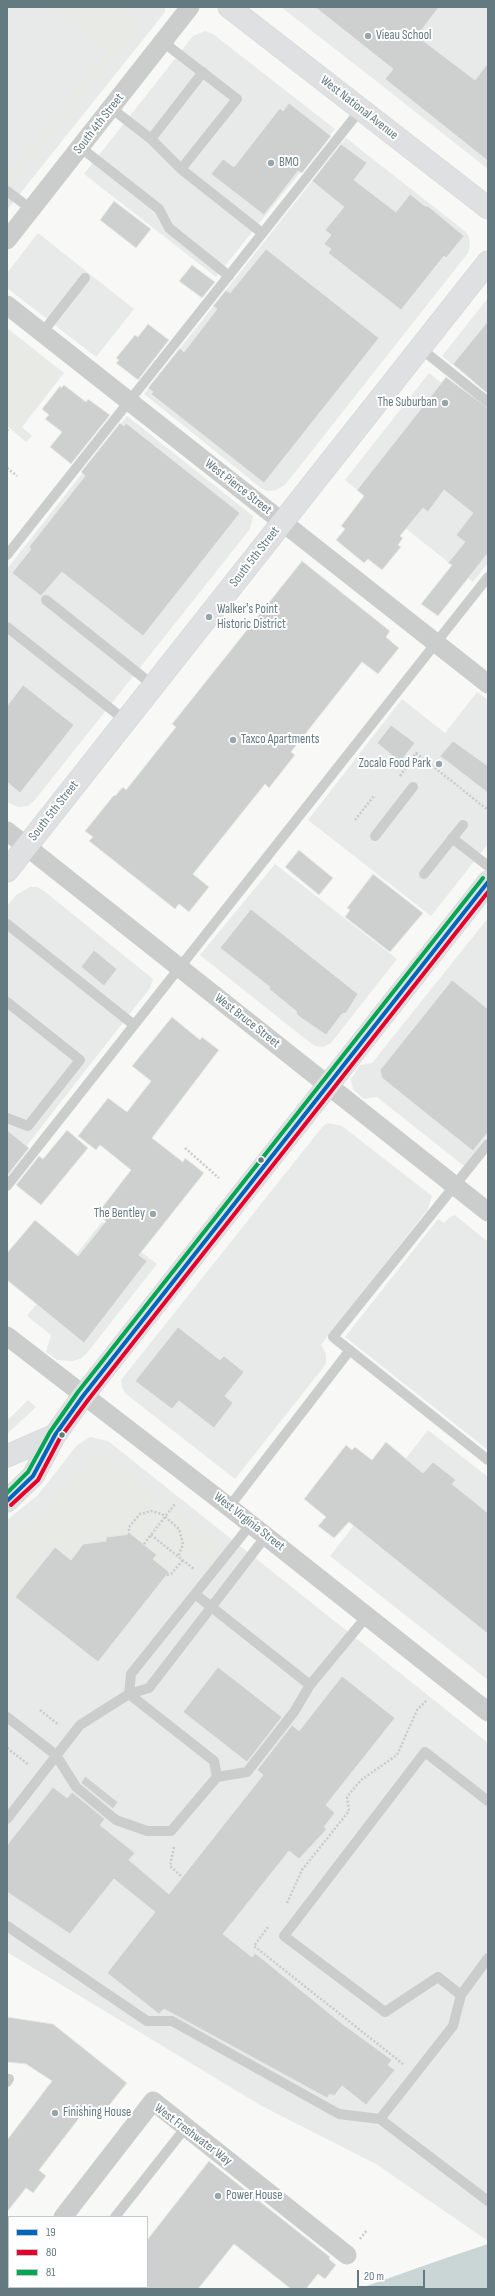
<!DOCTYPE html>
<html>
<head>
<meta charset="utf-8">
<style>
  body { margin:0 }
  #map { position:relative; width:495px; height:2296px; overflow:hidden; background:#f8f8f7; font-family:"Sofia Sans Condensed",sans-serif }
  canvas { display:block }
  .frame { position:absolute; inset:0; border:8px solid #647a81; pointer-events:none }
  .legend { position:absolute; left:8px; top:2216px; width:140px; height:72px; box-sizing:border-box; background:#fff; border:1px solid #c1cacd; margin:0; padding:5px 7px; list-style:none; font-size:12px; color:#647a81 }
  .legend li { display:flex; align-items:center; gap:8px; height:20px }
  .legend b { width:20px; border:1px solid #c1cacd }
  .scale { position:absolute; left:357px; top:2270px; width:68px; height:18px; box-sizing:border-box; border:2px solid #647a81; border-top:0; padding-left:5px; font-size:12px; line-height:14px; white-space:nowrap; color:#647a81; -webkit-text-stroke:3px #fff; paint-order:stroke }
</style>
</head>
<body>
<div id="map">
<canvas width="495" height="2296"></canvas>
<div class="frame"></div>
<ul class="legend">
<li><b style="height:5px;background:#0065bd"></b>19</li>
<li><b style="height:5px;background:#e4002b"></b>80</li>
<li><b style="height:5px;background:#00a651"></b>81</li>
</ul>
<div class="scale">20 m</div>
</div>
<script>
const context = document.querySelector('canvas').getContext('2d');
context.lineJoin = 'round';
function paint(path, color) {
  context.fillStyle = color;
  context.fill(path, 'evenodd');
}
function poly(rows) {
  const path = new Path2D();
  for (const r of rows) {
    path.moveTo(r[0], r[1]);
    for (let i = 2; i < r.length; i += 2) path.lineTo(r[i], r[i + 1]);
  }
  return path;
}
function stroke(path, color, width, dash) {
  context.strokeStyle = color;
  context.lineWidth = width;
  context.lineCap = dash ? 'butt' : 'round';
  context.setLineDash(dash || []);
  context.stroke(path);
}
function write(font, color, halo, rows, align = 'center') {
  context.font = font + ' "Sofia Sans Condensed",sans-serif';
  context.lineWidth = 4;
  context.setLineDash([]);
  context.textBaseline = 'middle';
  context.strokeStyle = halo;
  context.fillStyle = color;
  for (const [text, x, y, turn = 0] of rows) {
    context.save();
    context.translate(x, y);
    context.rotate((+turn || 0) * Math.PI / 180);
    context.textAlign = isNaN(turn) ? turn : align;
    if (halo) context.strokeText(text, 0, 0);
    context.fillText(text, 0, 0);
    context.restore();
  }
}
const built = poly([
  [7,7,165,7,165,12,7,210],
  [281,7,488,7,488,169,380,84],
  [205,31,213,34,335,129,216,277,84,174,193,36],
  [346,138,466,232,469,237,470,246,468,253,285,485,276,490,267,491,261,488,144,394],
  [38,233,134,309,96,357,7,288,7,273],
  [488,298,488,393,442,356],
  [429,373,488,420,488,563,473,582,345,480],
  [127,416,253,516,250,529,34,801,28,806,18,807,7,802,7,569],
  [477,692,488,700,488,844,431,916,308,820,402,699,445,733],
  [275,864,397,959,331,1043,323,1047,315,1046,304,1038,200,955],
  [30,887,37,887,44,891,153,979,150,988,7,1171,7,906,16,895],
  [488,918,488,1135,464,1166,377,1097,364,1099,353,1089,351,1079,360,1065,372,1063],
  [328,1123,342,1126,432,1196,428,1209,321,1345,326,1354,326,1364,235,1479,126,1394,122,1387,121,1380,323,1126],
  [455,1215,488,1242,488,1450,345,1337,438,1219,444,1223,449,1218],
  [102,1222,157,1264,87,1353,80,1359,72,1361,57,1360,46,1352,51,1335,27,1316],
  [428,1430,488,1477,488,1680,330,1556],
  [90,1437,108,1441,488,1743,488,2241,376,2164,260,2105,7,1952,7,1520,38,1495,77,1445]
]);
const green = poly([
  [55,7,128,7,120,17,135,29,12,184,7,180,7,177,108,50],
  [7,328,64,373,22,427,32,436,26,442,7,426],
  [28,1400,36,1407,7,1434,7,1418,9,1419],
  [98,1450,222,1549,210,1564,193,1552,190,1555,183,1555,169,1572,153,1559,157,1554,132,1535,83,1544,71,1560,55,1548,15,1597,9,1594,7,1596,7,1537,22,1529,50,1506,92,1452]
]);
const water = poly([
  [488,2244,488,2289,358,2289,443,2259]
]);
const building = poly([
  [315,7,439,7,417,36,475,80,488,63,488,161,385,79,393,69,315,7],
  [289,103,331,136,302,173,298,171,264,215,211,174,223,159,234,167,280,108,283,111,289,103],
  [341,144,367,163,354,180,396,212,410,194,425,206,428,206,464,236,446,258,444,256,401,310,328,253,331,249,324,244,331,235,325,230,344,207,312,181,341,144],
  [114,201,151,229,136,248,100,220,114,201],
  [266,249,379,338,264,483,151,394,153,392,148,388,180,348,184,352,217,309,213,306,226,290,230,293,266,249],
  [192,265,215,282,202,298,179,281,192,265],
  [488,321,488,394,453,364,488,321],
  [148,324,169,340,138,380,116,363,119,360,116,358,135,335,138,337,148,324],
  [446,377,488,408,488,553,438,616,421,604,452,565,448,563,465,542,456,535,473,513,444,490,428,512,423,508,400,536,403,538,398,545,401,547,382,570,368,559,364,563,336,540,345,529,341,526,364,496,357,490,446,377],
  [64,385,86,402,88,399,110,415,71,464,50,447,62,432,45,419,49,415,42,409,60,386,61,388,64,385],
  [120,423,124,426,126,423,240,513,143,636,62,572,41,596,12,573,31,549,29,547,85,476,81,472,120,423],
  [302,561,390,631,386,637,399,648,378,674,362,662,291,752,295,755,269,788,265,784,193,874,209,887,189,912,179,904,175,909,89,841,93,837,85,831,114,795,115,796,123,787,126,790,176,727,172,724,302,561],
  [23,685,74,725,20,793,7,782,7,706,23,685],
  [391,725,415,743,400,762,377,743,391,725],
  [453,741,488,766,488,793,440,756,453,741],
  [299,850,333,878,319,895,285,867,299,850],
  [373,874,423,913,390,952,345,917,350,910,347,908,373,874],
  [251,909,358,994,346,1013,342,1014,326,1035,297,1015,296,1011,269,989,270,987,220,948,251,909],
  [94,950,117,969,104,986,81,967,94,950],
  [452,980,488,1009,488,1132,473,1151,382,1078,380,1070,452,980],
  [172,1017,200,1040,202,1037,219,1050,152,1138,183,1162,185,1158,204,1173,139,1255,147,1261,84,1343,7,1280,7,1253,35,1220,78,1256,106,1221,97,1214,131,1170,100,1145,96,1150,78,1136,108,1098,127,1112,151,1081,132,1066,172,1017],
  [7,1130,29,1148,7,1176,7,1130],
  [67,1130,88,1148,41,1205,16,1185,39,1156,43,1159,67,1130],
  [178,1327,220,1360,224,1356,244,1372,225,1396,233,1403,214,1428,179,1401,172,1409,135,1381,178,1327],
  [386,1442,423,1473,433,1462,456,1480,452,1484,488,1513,488,1634,349,1522,334,1538,318,1526,326,1517,304,1499,346,1445,352,1450,355,1447,372,1460,386,1442],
  [131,1534,157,1555,153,1559,169,1572,98,1662,15,1597,55,1547,71,1560,83,1544,106,1541,106,1537,131,1534],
  [218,1667,282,1717,247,1762,183,1712,218,1667],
  [342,1676,395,1718,326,1805,335,1813,324,1827,327,1829,299,1859,289,1851,223,1934,252,1957,255,1953,340,2022,392,2060,388,2065,395,2070,366,2105,342,2086,334,2096,330,2094,327,2098,164,2009,159,2014,107,1973,155,1912,114,1879,70,1934,7,1892,7,1845,53,1787,67,1798,72,1792,105,1819,100,1825,135,1853,129,1860,169,1894,263,1775,257,1770,292,1725,299,1731,342,1676],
  [85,1776,118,1802,113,1809,81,1783,85,1776],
  [7,2017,53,2024,127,2083,99,2118,87,2108,39,2170,46,2176,33,2193,26,2188,7,2212,7,2140,52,2081,26,2064,7,2062,7,2017],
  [209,2161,330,2257,329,2259,336,2265,325,2279,318,2274,306,2289,291,2289,234,2244,198,2289,147,2289,147,2240,209,2161]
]);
const path = poly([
  [7,431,8,429],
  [7,468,17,476],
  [400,776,416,753,488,810],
  [355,820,374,796],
  [185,1148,219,1178],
  [129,1535,129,1527,140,1514,151,1511,162,1514,179,1529,183,1544,178,1557],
  [151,1535,194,1569],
  [144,1544,175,1504],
  [167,1575,171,1574,183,1560],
  [40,1710,59,1725],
  [7,1748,29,1765],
  [174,1847,170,1866,182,1877],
  [287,1903,302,1870,349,1811,347,1797,361,1780,397,1755,417,1710,426,1701],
  [268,1927,254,1946,403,2064],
  [360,2239,367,2230]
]);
const lane = poly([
  [111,108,151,139,181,169,237,99,163,42],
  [151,139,203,72],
  [80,147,159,209,169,228,229,276],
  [181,169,262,233],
  [7,191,31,209],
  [42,333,85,278],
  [420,348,488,402],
  [7,555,361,109],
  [46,600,154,686],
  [7,627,126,721],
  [375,836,413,787],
  [452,838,488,866],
  [424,874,463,825],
  [7,924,134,1025],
  [7,1002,80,1060,28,1126,7,1118],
  [488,1144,333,1337,488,1460],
  [7,1186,488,577],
  [229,1507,350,1350],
  [195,1594,310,1685],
  [129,1694,131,1674,251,1524],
  [129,1694,214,1761,217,1777],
  [7,1717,56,1755,76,1787,116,1820,147,1831,171,1831,217,1777,247,1772,294,1712,310,1685,367,1616],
  [7,1819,80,1725,129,1694,149,1688,266,1536],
  [7,1926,147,2021,172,2021,339,2114,380,2119,453,2026,461,1995,488,1958],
  [461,1995,438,1977,385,2012,284,1936,425,1752,488,1801],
  [7,2082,9,2079],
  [380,2119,488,2201],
  [115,2217,186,2127]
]);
const street = poly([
  [7,240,190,7],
  [7,305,488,684],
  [7,831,488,1212],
  [7,1336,229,1507,488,1712],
  [63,2217,153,2101,347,2255],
  [7,2263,9,2263]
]);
const secondary = poly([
  [229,7,488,208],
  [7,871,488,262]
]);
const primary = poly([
  [7,1456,55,1435],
  [7,1501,33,1476,55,1435,83,1396,488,882]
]);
const bus1 = poly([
  [7,1501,33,1476,55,1435,83,1396,488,882]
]);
const bus2 = poly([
  [11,1505,38,1480,60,1438,88,1400,488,892]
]);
const bus3 = poly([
  [7,1493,28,1472,50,1432,78,1392,483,878]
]);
const markers = [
  [368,36,4,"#98a6aa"],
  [271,163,4,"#98a6aa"],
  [445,403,4,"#98a6aa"],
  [209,617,4,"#98a6aa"],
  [233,740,4,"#98a6aa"],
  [439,764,4,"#98a6aa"],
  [261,1160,3.5,"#647a81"],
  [153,1214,4,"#98a6aa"],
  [62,1435,3.5,"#647a81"],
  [55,2113,4,"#98a6aa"],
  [218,2196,4,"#98a6aa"]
];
const poiNames = [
  ["Vieau School",376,36],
  ["BMO",279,163],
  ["The Suburban",437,403,"right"],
  ["Walker's Point",217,610],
  ["Historic District",217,625],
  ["Taxco Apartments",241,740],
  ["Zocalo Food Park",431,764,"right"],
  ["The Bentley",145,1214,"right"],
  ["Finishing House",63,2113],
  ["Power House",226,2196]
];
const streetNames = [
  ["West National Avenue",359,108,38],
  ["South 4th Street",99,124,-52],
  ["West Pierce Street",238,487,38],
  ["South 5th Street",255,557,-52],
  ["South 5th Street",54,811,-52],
  ["West Bruce Street",247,1021,38],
  ["West Virginia Street",249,1522,38],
  ["West Freshwater Way",193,2135,37]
];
paint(built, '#e8e9e9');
paint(green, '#e8eae5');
paint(water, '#cad5d6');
paint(building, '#ced0d0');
stroke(building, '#e8e8e7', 1);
stroke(secondary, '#d3d4d4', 23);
stroke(primary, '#d4d5d5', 23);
stroke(path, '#c9cacb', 2.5, [2, 2]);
stroke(lane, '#cbcdcd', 10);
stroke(street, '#cbcdcd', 19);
stroke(secondary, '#dfe0e1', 22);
stroke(primary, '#dfe0e1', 22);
stroke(bus1, '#0065bd', 4);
stroke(bus2, '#e4002b', 4);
stroke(bus3, '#00a651', 4);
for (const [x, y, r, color] of markers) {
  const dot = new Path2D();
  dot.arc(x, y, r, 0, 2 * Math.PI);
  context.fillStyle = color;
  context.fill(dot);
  stroke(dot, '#fff', 1.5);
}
write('13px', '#647a81', '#fff', poiNames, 'left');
write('13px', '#647a81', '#fff', streetNames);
</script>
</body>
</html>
